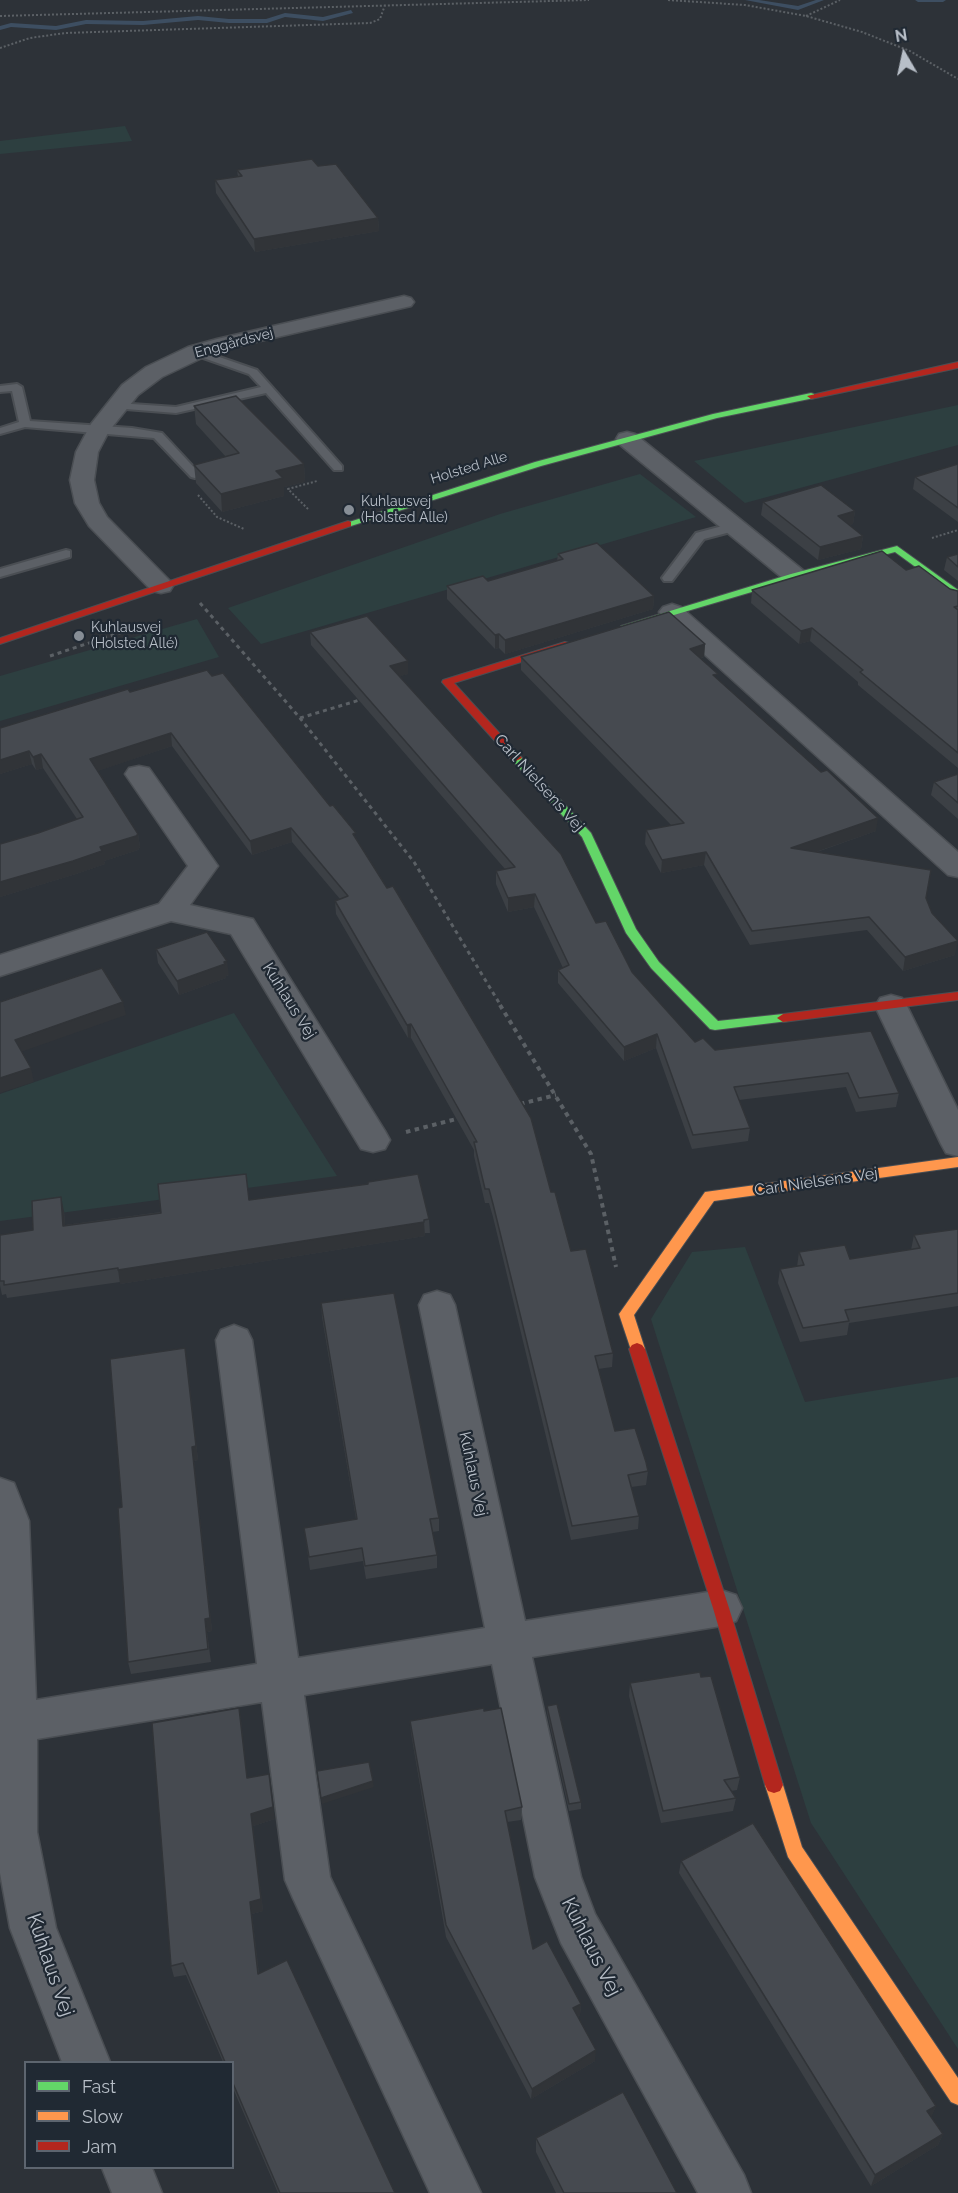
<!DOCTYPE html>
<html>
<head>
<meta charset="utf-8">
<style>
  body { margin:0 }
  #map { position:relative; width:958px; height:2193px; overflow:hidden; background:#2d3238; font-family:Raleway,sans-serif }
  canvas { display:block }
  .legend { position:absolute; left:24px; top:2061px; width:210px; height:108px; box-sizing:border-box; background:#202933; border:2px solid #5d656f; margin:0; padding:8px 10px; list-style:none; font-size:18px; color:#b8bfc8 }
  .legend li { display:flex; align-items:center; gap:12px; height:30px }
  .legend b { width:30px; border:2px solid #5d656f }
  .north { position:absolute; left:874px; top:24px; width:60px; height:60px; -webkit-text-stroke:4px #202933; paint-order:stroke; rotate:351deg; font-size:16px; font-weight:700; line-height:24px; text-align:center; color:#b8bfc8 }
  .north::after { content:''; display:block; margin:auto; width:21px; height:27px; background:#b8bfc8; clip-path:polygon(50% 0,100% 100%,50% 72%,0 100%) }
</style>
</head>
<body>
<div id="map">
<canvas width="958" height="2193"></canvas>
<ul class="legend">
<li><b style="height:8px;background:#63d668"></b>Fast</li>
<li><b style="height:8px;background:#ff974d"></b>Slow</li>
<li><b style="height:8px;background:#b3261e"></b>Jam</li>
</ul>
<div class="north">N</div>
</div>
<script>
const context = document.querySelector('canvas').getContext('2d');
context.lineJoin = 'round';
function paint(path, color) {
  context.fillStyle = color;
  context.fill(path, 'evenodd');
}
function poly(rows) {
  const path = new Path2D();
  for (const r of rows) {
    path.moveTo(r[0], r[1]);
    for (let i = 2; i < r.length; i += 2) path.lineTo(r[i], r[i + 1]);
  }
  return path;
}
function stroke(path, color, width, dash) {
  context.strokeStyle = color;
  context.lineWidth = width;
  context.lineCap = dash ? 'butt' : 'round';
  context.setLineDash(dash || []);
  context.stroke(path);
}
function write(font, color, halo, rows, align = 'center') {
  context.font = font + ' Raleway,sans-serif';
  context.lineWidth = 4.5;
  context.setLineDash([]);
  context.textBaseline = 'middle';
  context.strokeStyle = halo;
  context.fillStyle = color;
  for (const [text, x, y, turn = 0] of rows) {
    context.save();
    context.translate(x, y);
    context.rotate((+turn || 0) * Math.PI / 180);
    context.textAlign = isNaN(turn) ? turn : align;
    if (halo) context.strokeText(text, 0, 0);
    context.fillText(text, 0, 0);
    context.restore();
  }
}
const green = poly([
  [125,126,132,141,0,154,0,141],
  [958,405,958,445,745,503,694,461],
  [640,474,696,517,261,644,228,608,500,514],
  [197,619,219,657,0,721,0,676],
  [234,1013,337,1176,0,1221,0,1094],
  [745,1247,805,1402,958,1377,958,2049,811,1823,651,1319,692,1252]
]);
const stream = poly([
  [745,0,759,0,798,6,816,0,824,0,798,10,745,0],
  [915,0,946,0,943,2,918,2,915,0],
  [351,10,353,13,323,21,285,17,267,23,229,23,198,20,143,25,86,24,56,30,11,27,0,30,0,26,11,23,56,26,86,20,143,21,198,16,229,19,266,19,285,13,323,17,351,10]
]);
const pathFar2 = poly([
  [668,0,745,5,806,16,862,32,910,51,958,79],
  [0,16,589,0],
  [806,16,840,0],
  [0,48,30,38,65,33,370,23,380,19,385,5],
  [198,495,217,517,244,529],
  [308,509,288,489,317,481],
  [932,538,958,530]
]);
const pathFar1 = poly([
  [200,603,300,718,414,862,501,1006],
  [50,656,128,630],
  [300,718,363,699]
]);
const path = poly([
  [500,1005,591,1154,616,1267],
  [520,1104,556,1095],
  [406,1132,460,1118]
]);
const lane = poly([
  [196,349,257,370,342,466,342,470,334,470,266,393,176,413,113,408,111,406,117,403,176,407,261,387,249,374,192,354,192,350,196,349],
  [17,384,22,387,30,421,132,428,162,433,201,475,195,478,191,477,154,438,25,427,0,434,0,428,19,422,12,391,0,392,0,386,17,384],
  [734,523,740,527,738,530,704,539,672,581,664,581,662,578,696,533,734,523],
  [66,550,70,551,70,557,0,577,0,569,66,550]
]);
const street = poly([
  [404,296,411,298,414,302,411,306,230,348,204,357,162,377,138,395,109,431,98,452,94,480,99,503,107,517,170,581,173,586,170,591,161,593,152,591,89,526,75,503,70,480,76,452,91,424,122,385,146,367,188,347,217,339,404,296],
  [627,432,635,434,804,571,807,576,804,581,795,583,786,581,619,444,616,439,619,434,627,432],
  [672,604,681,607,958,852,958,877,948,875,663,617,659,612,663,607,672,604],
  [139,766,149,768,218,866,190,905,253,919,385,1131,390,1140,385,1149,373,1152,361,1149,231,934,171,921,0,976,0,955,159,904,188,866,125,774,129,768,139,766],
  [891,995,902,998,907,1006,958,1110,958,1156,946,1153,941,1144,875,1006,880,998,891,995],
  [437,1291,450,1295,455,1305,525,1621,721,1590,736,1595,742,1608,736,1621,721,1626,532,1657,581,1877,595,1914,744,2175,751,2193,698,2193,561,1943,535,1877,492,1664,304,1695,330,1877,481,2193,430,2193,292,1896,285,1880,262,1702,37,1739,37,1832,56,1928,110,2062,62,2062,10,1928,0,1873,0,1478,14,1483,29,1521,36,1700,257,1664,216,1340,221,1330,234,1325,247,1330,252,1340,298,1658,485,1628,419,1305,424,1295,437,1291],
  [102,2168,152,2168,162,2193,112,2193,102,2168]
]);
const fast = poly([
  [811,393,814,394,814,398,717,418,541,466,351,526,343,524,535,462,713,414,811,393],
  [897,546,958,590,958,598,895,552,799,578,630,628,626,629,621,626,791,574,897,546],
  [516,755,520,756,591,833,636,929,659,962,718,1021,783,1014,788,1015,789,1018,788,1021,715,1030,710,1029,651,968,626,933,582,837,512,760,510,758,516,755]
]);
const slow = poly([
  [958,1157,958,1167,714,1201,634,1315,645,1349,642,1353,637,1355,632,1353,619,1314,705,1192,958,1157],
  [774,1777,780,1779,783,1785,802,1847,958,2078,958,2105,951,2102,788,1857,765,1785,768,1779,774,1777]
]);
const jam = poly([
  [958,362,958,368,811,399,807,396,958,362],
  [348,521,351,522,351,526,0,644,0,638,348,521],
  [565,642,569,643,569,647,454,683,522,758,516,761,512,760,442,682,443,680,565,642],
  [958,992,958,1000,783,1022,777,1018,783,1014,958,992],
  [637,1343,642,1345,645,1349,729,1608,783,1785,780,1791,774,1793,768,1791,765,1785,713,1608,629,1349,632,1345,637,1343]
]);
const wall = poly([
  [318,166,378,218,379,231,255,252,216,193,215,180,238,177,237,170],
  [194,406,304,464,305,482,284,487,284,496,222,512,196,483,194,465,226,457,196,424],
  [958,464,958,522,913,489,915,477],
  [763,502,855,511,853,524,849,525,863,536,861,549,818,560,761,515],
  [558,554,654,596,653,609,505,654,499,648,495,649,447,599,447,586,488,581,557,561],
  [958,554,958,581,944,570,947,557],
  [906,570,950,589,958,591,958,768,858,685,858,682,810,641,799,644,751,603,752,590],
  [310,632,408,661,408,674,400,676,596,923,632,972,695,1042,715,1050,871,1031,899,1093,896,1107,856,1112,846,1087,739,1100,750,1128,748,1141,692,1149,656,1048,624,1061,558,983,558,970,563,968,534,907,508,912,496,884,496,871,505,869,311,645],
  [705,644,704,657,700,659,717,679,876,831,817,852,926,898,932,913,955,955,903,971,867,930,750,945,704,865,661,873,645,844,646,830,672,826,521,670,521,657],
  [130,692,357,840,551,1192,571,1251,613,1353,612,1367,598,1369,615,1431,648,1471,646,1485,631,1487,639,1516,638,1529,571,1540,493,1217,489,1203,485,1203,474,1156,474,1150,411,1038,408,1038,336,914,335,901,340,899,292,842,252,855,172,746,97,771,138,834,140,847,138,850,104,861,105,864,76,874,0,897,0,844,38,833,77,819,43,768,36,770,32,764,0,774,0,728],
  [958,774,958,819,931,795,934,782],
  [156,949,229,975,226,976,226,978,179,995,158,963],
  [249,1200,429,1219,430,1233,425,1233,425,1236,120,1284,120,1282,7,1298,6,1294,2,1295,0,1285,0,1235,33,1230,64,1211,65,1225],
  [958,1229,958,1306,849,1323,847,1335,800,1342,778,1283,780,1269,797,1267,799,1252,850,1259,911,1250,914,1235],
  [321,1303,439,1518,439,1531,432,1532,437,1555,437,1568,366,1579,363,1561,310,1570,304,1528,356,1519,322,1317],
  [187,1362,198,1460,194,1461,212,1631,207,1632,211,1662,131,1674,128,1662,122,1507],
  [701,1677,740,1777,737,1790,731,1791,736,1798,733,1811,661,1823,629,1696,630,1683],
  [547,1706,581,1802,581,1809,569,1811,547,1712],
  [241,1721,247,1778,275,1819,253,1826,263,1911,252,1914,259,1974,395,2193,278,2193,232,2086,232,2062,223,2062,186,1975,174,1977,171,1966],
  [410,1721,522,1807,521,1820,507,1822,533,1949,581,2004,580,2015,578,2016,595,2061,531,2099,446,1937,411,1733],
  [681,1861,936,2106,931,2117,943,2134,938,2145,871,2186,679,1873],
  [536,2138,677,2193,556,2193,536,2152]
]);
const shadedWall = poly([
  [378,218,379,231,255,252,254,239],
  [304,464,305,482,284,487,284,496,222,512,221,494,276,471],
  [855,511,853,524,836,529,838,516],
  [863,536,861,549,818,560,820,547],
  [654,596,653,609,505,654,505,640],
  [812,628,810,641,799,644,801,631],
  [499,634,499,648,495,649,495,635],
  [705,644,704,657,689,662,690,649],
  [408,661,408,674,391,679,390,666],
  [171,733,172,746,92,773,90,759],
  [29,751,32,764,0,774,0,760],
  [41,754,43,768,36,770,33,757],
  [878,818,876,831,790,861,791,848],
  [291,828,292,842,252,855,250,841],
  [138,834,140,847,138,850,104,861,105,864,76,874,0,897,0,882],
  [706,852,704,865,661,873,662,860],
  [535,894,534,907,508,912,508,898],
  [958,941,955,955,903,971,905,957],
  [227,961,229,975,226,976,226,978,179,995,177,981],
  [123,1002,126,1015,18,1053,15,1040],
  [411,1024,411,1038,408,1038,407,1025],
  [657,1034,656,1048,624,1061,624,1047],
  [31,1068,34,1082,0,1093,0,1078],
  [61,1197,64,1211,66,1239,63,1226],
  [424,1222,425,1236,120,1284,118,1270],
  [185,1348,198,1460,194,1461,212,1631,207,1632,211,1662,205,1619,192,1447],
  [269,1774,275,1819,253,1826,263,1911,252,1914,260,1986,250,1902,251,1814],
  [373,1781,374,1787,322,1804,321,1798],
  [581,2004,580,2015,572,2019,573,2008],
  [596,2050,595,2061,531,2099,532,2089],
  [936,2106,932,2116,923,2122,927,2111],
  [943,2134,938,2145,871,2186,875,2175]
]);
const building = poly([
  [312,159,318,166,336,164,378,218,254,239,215,180,242,176,237,170,312,159],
  [236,396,304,464,276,471,283,478,221,494,194,465,239,453,194,406,236,396],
  [958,464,958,508,915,477,958,464],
  [821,485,855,511,838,516,863,536,820,547,763,502,821,485],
  [597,543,654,596,505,640,499,634,495,635,447,586,483,576,488,581,563,559,558,554,597,543],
  [882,551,906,570,919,566,950,589,958,591,958,606,954,607,958,610,958,753,860,672,863,670,812,628,801,631,752,590,882,551],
  [958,554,958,567,947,557,958,554],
  [669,612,705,644,690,649,718,674,713,675,821,772,827,770,878,818,791,848,931,870,926,898,932,913,958,941,905,957,869,917,752,931,706,852,662,860,646,830,684,823,521,657,669,612],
  [367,616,408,661,390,666,561,854,596,923,606,921,632,972,695,1042,703,1038,715,1050,871,1031,899,1093,859,1098,848,1073,734,1087,750,1128,693,1135,657,1034,624,1047,558,970,569,965,535,894,508,898,496,871,515,867,310,632,367,616],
  [207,670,212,676,223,673,330,806,333,805,356,833,353,834,387,888,393,886,531,1118,551,1192,555,1192,571,1251,586,1249,613,1353,595,1356,615,1431,635,1428,646,1462,648,1471,628,1475,639,1516,572,1526,493,1204,489,1189,485,1189,474,1142,477,1142,411,1024,407,1025,335,901,348,896,291,828,250,841,171,733,90,759,138,834,136,836,100,847,102,851,73,861,0,882,0,844,38,833,83,817,41,754,33,757,29,751,0,760,0,728,128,689,130,692,207,670],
  [958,774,958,803,934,782,958,774],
  [207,932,227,961,224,962,225,964,177,981,156,949,207,932],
  [102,968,123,1002,15,1040,31,1068,0,1078,0,1002,102,968],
  [246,1174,249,1200,368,1184,368,1182,418,1174,429,1219,424,1220,424,1222,118,1270,118,1268,4,1285,4,1281,0,1281,0,1235,33,1230,32,1201,61,1197,63,1226,161,1213,158,1184,246,1174],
  [958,1229,958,1293,845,1310,849,1321,803,1328,780,1269,804,1265,799,1252,845,1245,850,1259,920,1248,914,1235,958,1229],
  [394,1293,439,1518,430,1519,437,1555,365,1566,362,1548,309,1557,304,1528,357,1519,321,1303,394,1293],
  [185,1348,196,1446,192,1447,210,1618,205,1619,208,1649,128,1662,118,1508,122,1507,110,1359,185,1348],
  [700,1672,701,1677,711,1676,740,1777,724,1780,736,1798,663,1811,630,1683,700,1672],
  [557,1704,581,1802,569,1804,547,1706,557,1704],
  [239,1708,247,1778,269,1774,273,1807,251,1814,261,1899,250,1902,258,1974,287,1960,395,2193,280,2193,232,2081,232,2062,225,2062,183,1963,171,1966,152,1723,239,1708],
  [484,1708,484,1711,501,1708,522,1807,505,1811,533,1949,547,1941,581,2004,573,2008,596,2050,532,2089,446,1925,410,1721,484,1708],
  [369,1762,373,1781,321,1798,317,1771,369,1762],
  [753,1823,936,2106,927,2111,943,2134,875,2175,681,1861,753,1823],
  [623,2092,677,2193,564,2193,536,2138,623,2092]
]);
const markers = [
  [349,510,6,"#878e96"],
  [79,636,6,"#878e96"]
];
const farStreetnames = [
  ["Enggårdsvej",234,343,-15],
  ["Holsted Alle",469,468,-17]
];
const farPoinames = [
  ["Kuhlausvej",361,502],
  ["(Holsted Alle)",361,518],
  ["Kuhlausvej",91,628],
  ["(Holsted Allé)",91,644]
];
const streetNames = [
  ["Carl Nielsens Vej",539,783,48],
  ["Kuhlaus Vej",289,1001,58],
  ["Carl Nielsens Vej",816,1182,-8],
  ["Kuhlaus Vej",473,1474,78]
];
const nearStreetnames = [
  ["Kuhlaus Vej",591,1947,63],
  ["Kuhlaus Vej",50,1965,71]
];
paint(green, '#2d3f40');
paint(stream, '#3d4e61');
stroke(lane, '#4a4e53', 4);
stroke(street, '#4a4e53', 3);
stroke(fast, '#4a4e53', 2);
stroke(slow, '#4a4e53', 2);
stroke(jam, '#4a4e53', 2);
stroke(pathFar2, '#5b6065', 2, [2, 2]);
stroke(pathFar1, '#5b6065', 3, [4, 4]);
stroke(path, '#5b6065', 4, [4.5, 4.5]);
paint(lane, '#5c6066');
paint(street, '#5c6066');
paint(fast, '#63d668');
paint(slow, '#ff974d');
paint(jam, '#b3261e');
paint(wall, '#3c4045');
paint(shadedWall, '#313438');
paint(building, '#464a50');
stroke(building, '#313438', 1.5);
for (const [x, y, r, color] of markers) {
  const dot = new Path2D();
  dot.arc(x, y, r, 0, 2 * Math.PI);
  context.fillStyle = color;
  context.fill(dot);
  stroke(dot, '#202933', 2);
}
write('14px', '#b8bfc8', '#202933', farStreetnames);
write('14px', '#b8bfc8', '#202933', farPoinames, 'left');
write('16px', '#b8bfc8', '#202933', streetNames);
write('20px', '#b8bfc8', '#202933', nearStreetnames);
</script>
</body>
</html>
